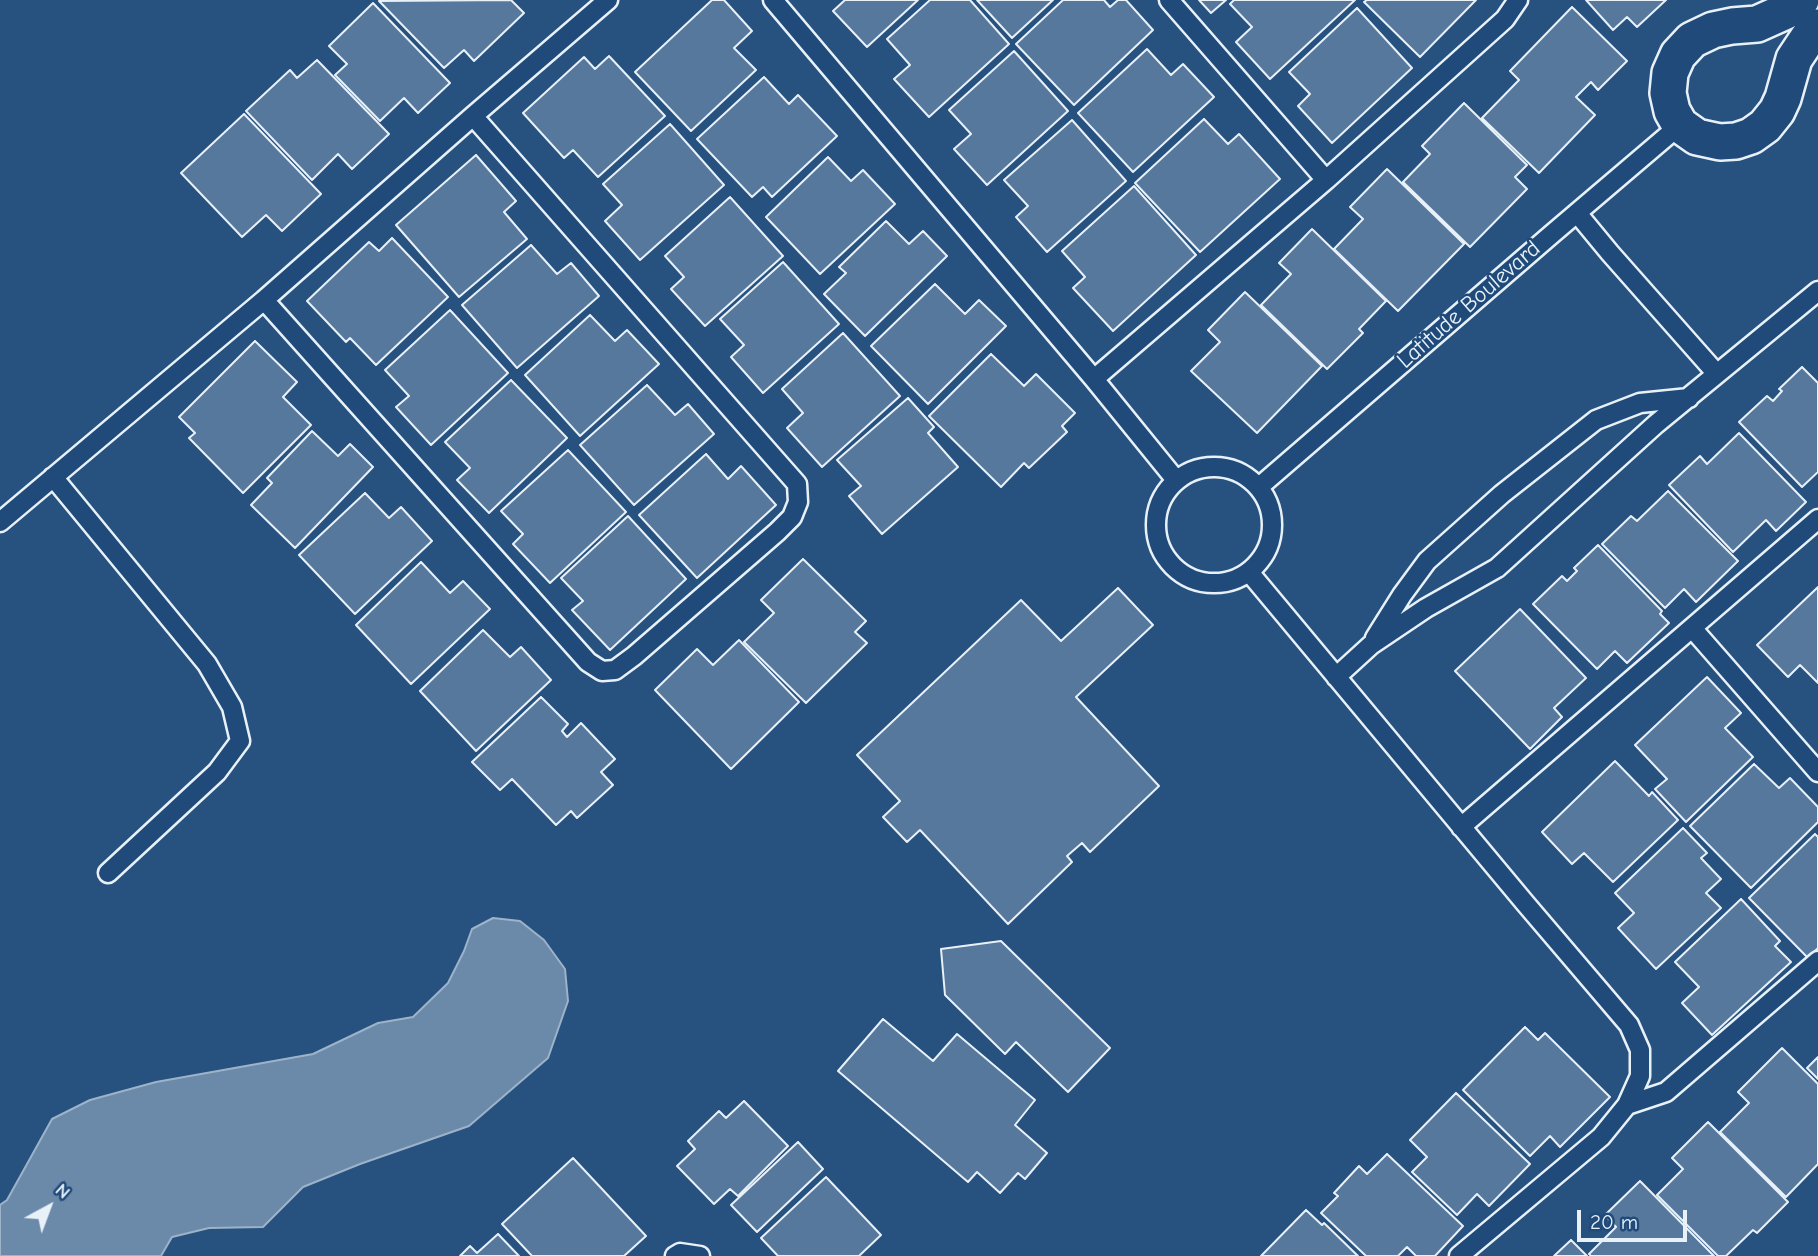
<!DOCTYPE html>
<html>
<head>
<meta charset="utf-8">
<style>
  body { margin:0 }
  #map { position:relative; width:1818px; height:1256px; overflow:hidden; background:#27517f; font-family:"Comic Neue",sans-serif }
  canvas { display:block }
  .north { position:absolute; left:14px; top:1172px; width:70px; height:70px; -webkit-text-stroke:5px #1f4a7a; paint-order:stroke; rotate:41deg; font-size:19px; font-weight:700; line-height:28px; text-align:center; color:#e8f1f8 }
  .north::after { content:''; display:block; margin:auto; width:24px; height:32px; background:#e8f1f8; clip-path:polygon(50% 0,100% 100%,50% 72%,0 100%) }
  .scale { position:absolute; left:1577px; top:1210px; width:110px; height:32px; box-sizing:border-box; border:4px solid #e8f1f8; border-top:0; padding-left:9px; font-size:21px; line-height:24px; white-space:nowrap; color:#e8f1f8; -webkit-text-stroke:5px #1f4a7a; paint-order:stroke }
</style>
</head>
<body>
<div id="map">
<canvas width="1818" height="1256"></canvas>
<div class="north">N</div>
<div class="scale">20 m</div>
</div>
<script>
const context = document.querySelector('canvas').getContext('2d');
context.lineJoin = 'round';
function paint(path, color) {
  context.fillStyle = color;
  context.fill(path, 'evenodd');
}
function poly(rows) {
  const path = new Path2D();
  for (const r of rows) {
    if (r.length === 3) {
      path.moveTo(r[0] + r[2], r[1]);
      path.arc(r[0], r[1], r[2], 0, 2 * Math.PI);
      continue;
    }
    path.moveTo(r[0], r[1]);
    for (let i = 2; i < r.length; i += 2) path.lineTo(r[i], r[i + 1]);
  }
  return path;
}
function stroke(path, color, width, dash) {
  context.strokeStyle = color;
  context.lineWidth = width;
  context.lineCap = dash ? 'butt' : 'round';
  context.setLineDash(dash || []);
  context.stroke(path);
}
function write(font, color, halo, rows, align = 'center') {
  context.font = font + ' "Comic Neue",sans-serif';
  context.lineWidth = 5;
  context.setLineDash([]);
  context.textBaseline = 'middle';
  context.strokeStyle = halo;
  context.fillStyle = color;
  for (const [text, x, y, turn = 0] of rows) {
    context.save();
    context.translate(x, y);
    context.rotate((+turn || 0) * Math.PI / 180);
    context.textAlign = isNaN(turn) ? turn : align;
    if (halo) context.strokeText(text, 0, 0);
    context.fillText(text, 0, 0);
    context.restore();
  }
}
const water = poly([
  [493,918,520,921,544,940,565,969,568,1001,548,1058,469,1126,360,1164,303,1187,263,1227,209,1228,172,1237,161,1256,0,1256,0,1205,7,1200,52,1119,90,1100,156,1082,313,1054,378,1023,413,1017,448,983,464,951,472,929,493,918]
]);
const building = poly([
  [511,0,524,13,474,61,464,50,444,68,379,1,511,0],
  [712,0,724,0,752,31,734,48,756,70,691,131,635,72,712,0],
  [845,0,918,0,867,47,833,11,845,0],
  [930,0,970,0,1009,44,929,117,894,79,910,65,887,39,930,0],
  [977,0,1053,0,1012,38,977,0],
  [1063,0,1104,0,1110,7,1118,0,1126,0,1153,30,1074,105,1016,44,1063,0],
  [1199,0,1226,0,1211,13,1199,0],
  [1234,0,1355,0,1270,79,1236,42,1252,27,1230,4,1234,0],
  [1367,0,1476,0,1420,57,1364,2,1367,0],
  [1586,0,1666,0,1637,27,1627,17,1613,30,1586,0],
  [373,3,450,83,418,113,404,98,380,121,335,75,347,64,329,46,373,3],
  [1572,7,1627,61,1598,90,1591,82,1576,97,1595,115,1539,173,1482,118,1519,80,1510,71,1572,7],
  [1357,8,1412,68,1332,143,1298,106,1310,94,1289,72,1357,8],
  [1147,49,1171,75,1183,64,1214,97,1133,172,1078,113,1147,49],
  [1014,51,1068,111,987,185,954,149,971,134,949,110,1014,51],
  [609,56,665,116,598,177,573,150,564,158,523,113,584,57,595,69,609,56],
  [317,60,389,134,352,169,338,154,312,180,246,111,290,70,297,78,317,60],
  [764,77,789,104,798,95,837,136,772,197,763,187,752,197,697,139,764,77],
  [1464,103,1527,165,1515,177,1527,189,1470,247,1403,182,1430,154,1422,146,1464,103],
  [244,114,321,194,282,231,266,215,242,237,181,173,244,114],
  [1204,119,1228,144,1239,134,1280,179,1200,252,1135,183,1204,119],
  [1072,120,1126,181,1047,252,1016,217,1028,206,1004,180,1072,120],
  [670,124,724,185,640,260,605,221,622,205,603,184,670,124],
  [476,155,516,201,504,212,527,239,459,297,396,225,476,155],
  [828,157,851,181,863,170,895,204,820,274,766,217,828,157],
  [1387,169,1464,244,1398,311,1334,249,1363,219,1350,207,1387,169],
  [1134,186,1196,255,1113,331,1073,288,1085,277,1062,251,1134,186],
  [730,197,783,256,705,326,671,289,684,277,665,256,730,197],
  [886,221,909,244,923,231,947,256,865,336,824,294,846,273,839,267,886,221],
  [1312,229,1386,301,1359,329,1363,333,1327,369,1261,305,1291,274,1279,263,1312,229],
  [392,238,448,297,376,365,350,338,346,342,307,301,369,242,379,251,392,238],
  [531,245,557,274,571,263,599,296,517,368,462,305,531,245],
  [783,262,839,324,763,393,731,357,744,345,720,319,783,262],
  [935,284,965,314,979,300,1006,326,928,404,871,346,935,284],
  [1245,292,1322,366,1257,433,1191,371,1220,342,1208,330,1245,292],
  [450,310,508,373,431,445,396,407,409,396,385,370,450,310],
  [590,315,615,341,627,330,659,364,580,436,525,375,590,315],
  [843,333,900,396,822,467,787,428,803,413,782,389,843,333],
  [255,341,297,382,283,397,311,425,243,493,189,438,195,433,179,417,255,341],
  [991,354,1024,386,1036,374,1075,413,1062,426,1067,432,1029,468,1024,463,1001,487,929,416,991,354],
  [1802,367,1818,383,1818,472,1802,487,1739,422,1767,396,1773,401,1782,391,1779,389,1802,367],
  [511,380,567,438,489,513,457,480,470,468,445,442,511,380],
  [647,385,675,415,688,404,714,434,634,505,580,445,647,385],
  [908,398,934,427,928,433,958,467,882,534,849,496,861,486,837,460,908,398],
  [312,431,338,456,350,444,373,467,295,548,251,505,272,483,267,478,312,431],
  [1739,433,1806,502,1776,531,1766,520,1733,552,1669,485,1700,456,1707,464,1739,433],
  [568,450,626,512,550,583,513,544,523,534,501,511,568,450],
  [706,454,728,479,741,466,776,505,697,578,639,515,706,454],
  [1668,491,1738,561,1696,602,1684,589,1665,608,1602,544,1631,516,1637,521,1668,491],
  [365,493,389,518,401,507,432,541,355,614,299,555,365,493],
  [628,516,686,579,610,650,572,610,583,601,561,578,628,516],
  [1598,545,1662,611,1660,614,1669,623,1627,663,1615,651,1597,669,1533,604,1562,576,1567,581,1577,571,1574,568,1598,545],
  [803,559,866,621,855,632,867,643,806,703,744,642,774,613,761,600,803,559],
  [421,562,450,593,463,581,490,609,411,684,356,625,421,562],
  [1818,587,1818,683,1800,665,1788,677,1757,645,1818,587],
  [1118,588,1153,625,1076,697,1159,786,1090,852,1082,843,1067,856,1072,862,1008,924,920,830,907,842,883,817,900,801,857,755,1021,600,1061,641,1118,588],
  [1520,609,1586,678,1554,708,1562,717,1530,749,1455,671,1520,609],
  [483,630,510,657,521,647,551,680,476,751,420,691,483,630],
  [739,640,799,702,731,769,655,690,697,649,713,665,739,640],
  [1707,677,1741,713,1725,728,1753,757,1686,822,1655,789,1667,779,1635,745,1707,677],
  [541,697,568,724,562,731,567,737,581,723,615,759,601,772,613,785,577,818,571,811,556,825,512,779,500,790,472,762,541,697],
  [1615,761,1649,796,1652,792,1678,820,1613,882,1584,853,1572,864,1542,832,1615,761],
  [1754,764,1779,788,1790,778,1818,807,1818,822,1751,888,1690,826,1754,764],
  [1683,828,1707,853,1701,858,1721,879,1706,893,1721,908,1656,969,1618,928,1634,913,1615,893,1683,828],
  [1815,834,1818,837,1818,948,1808,958,1749,898,1815,834],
  [1741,899,1780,941,1775,946,1791,962,1712,1035,1682,1003,1699,987,1675,962,1741,899],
  [1001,941,1110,1048,1068,1092,1016,1042,1005,1054,945,995,941,949,1001,941],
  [883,1019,933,1061,957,1034,1035,1100,1015,1125,1047,1153,1025,1179,1018,1173,1000,1193,977,1172,968,1182,838,1071,883,1019],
  [1525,1027,1538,1040,1545,1033,1610,1097,1560,1147,1550,1136,1530,1156,1463,1090,1525,1027],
  [1782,1048,1818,1084,1818,1164,1786,1197,1720,1132,1749,1103,1738,1092,1782,1048],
  [1818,1057,1818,1079,1807,1068,1818,1057],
  [1456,1093,1530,1164,1489,1206,1477,1194,1457,1215,1412,1172,1427,1157,1410,1140,1456,1093],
  [744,1101,788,1146,738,1196,730,1189,714,1204,677,1166,695,1149,688,1141,719,1111,726,1118,744,1101],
  [1708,1122,1788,1202,1757,1233,1753,1230,1726,1256,1718,1256,1657,1195,1683,1169,1672,1158,1708,1122],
  [798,1142,823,1169,757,1232,731,1205,798,1142],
  [1387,1154,1463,1226,1435,1256,1416,1256,1407,1247,1398,1256,1366,1256,1321,1213,1338,1196,1334,1193,1359,1166,1367,1174,1387,1154],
  [573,1158,646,1236,624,1256,532,1256,502,1224,573,1158],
  [826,1177,881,1235,859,1256,778,1256,761,1238,826,1177],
  [1640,1181,1714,1256,1591,1256,1589,1254,1616,1227,1605,1215,1640,1181],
  [1306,1210,1322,1225,1324,1223,1358,1256,1261,1256,1306,1210],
  [498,1234,519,1256,460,1256,470,1246,477,1253,498,1234],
  [1571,1240,1587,1256,1554,1256,1571,1240]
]);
const service = poly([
  [773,0,1094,379,1176,480],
  [1169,0,1326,180],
  [1577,213,1610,253,1717,374],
  [264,300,588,662,602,671,615,670,634,656,777,532,792,517,798,502,797,484,473,116],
  [1094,379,1326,180,1505,19,1518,0],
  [1214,525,58],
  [53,477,207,664,232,707,240,741,217,772,108,873],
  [1259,487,1552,234,1680,125],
  [0,522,264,300,473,116,608,0],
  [1249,572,1525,903,1629,1025,1640,1050,1640,1076,1627,1105,1601,1137,1459,1256],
  [1692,628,1818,772],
  [1375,638,1402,595,1427,561,1502,494,1596,420,1640,403,1689,398],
  [1336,677,1371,645,1426,608,1497,568,1656,424,1818,291],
  [1461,827,1818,519],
  [1627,1105,1666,1092,1818,961],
  [675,1256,680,1253,700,1256]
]);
const minor = poly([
  [1801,0,1786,11,1757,24,1732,26,1713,30,1692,40,1678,55,1670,73,1668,93,1672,111,1680,125,1697,137,1720,142,1736,141,1751,136,1765,126,1777,111,1783,98,1794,59,1810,35,1818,27]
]);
const streetNames = [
  ["Latitude Boulevard",1469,305,-41]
];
paint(water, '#6b8aaa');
stroke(water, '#9db3c9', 2);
paint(building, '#57789d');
stroke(building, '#e8f1f8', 2);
stroke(service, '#e8f1f8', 23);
stroke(minor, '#e8f1f8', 40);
stroke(service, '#1f4a7a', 18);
stroke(minor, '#1f4a7a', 35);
write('23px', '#e8f1f8', '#1f4a7a', streetNames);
</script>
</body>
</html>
